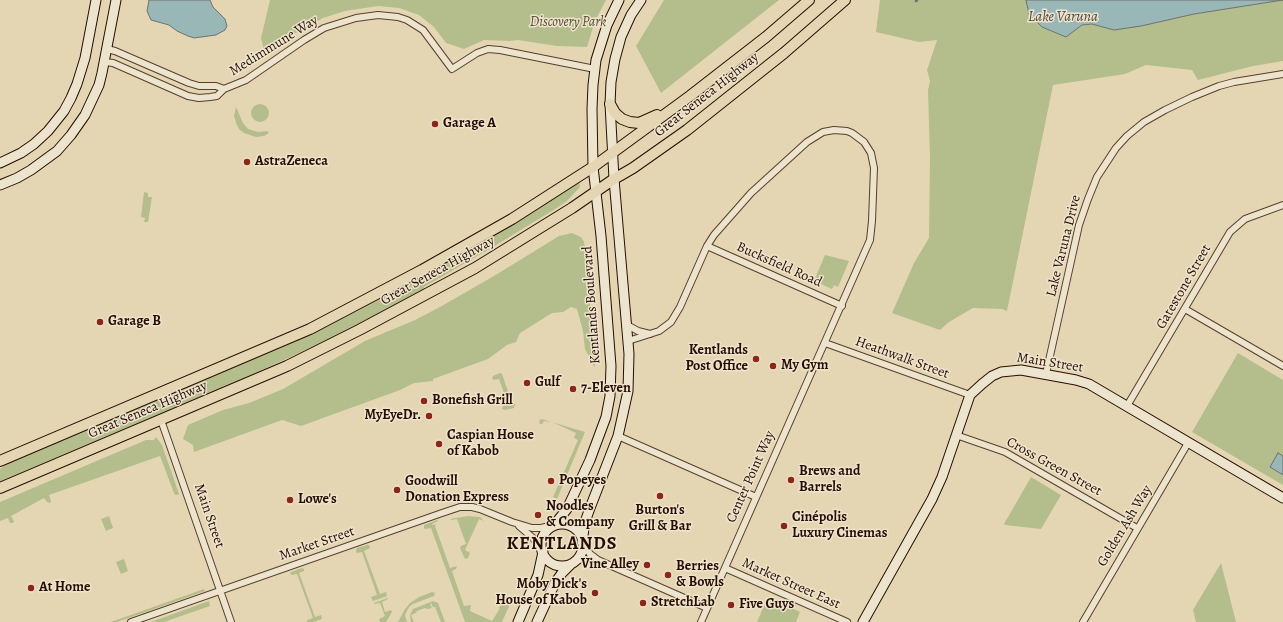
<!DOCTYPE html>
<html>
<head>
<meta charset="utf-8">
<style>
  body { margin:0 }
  canvas { display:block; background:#e4d6b2 }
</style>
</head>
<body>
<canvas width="1283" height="622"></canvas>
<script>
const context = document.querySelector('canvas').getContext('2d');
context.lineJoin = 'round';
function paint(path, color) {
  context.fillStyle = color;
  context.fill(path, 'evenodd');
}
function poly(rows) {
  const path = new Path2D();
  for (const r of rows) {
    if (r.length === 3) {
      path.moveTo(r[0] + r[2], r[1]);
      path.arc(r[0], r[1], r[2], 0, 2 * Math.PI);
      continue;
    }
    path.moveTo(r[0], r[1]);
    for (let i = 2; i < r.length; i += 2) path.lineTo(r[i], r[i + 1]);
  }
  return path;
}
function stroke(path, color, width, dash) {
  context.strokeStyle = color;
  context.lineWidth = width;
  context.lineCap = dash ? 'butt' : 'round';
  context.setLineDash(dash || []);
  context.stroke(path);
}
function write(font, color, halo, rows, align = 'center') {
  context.font = font + ' Alegreya,serif';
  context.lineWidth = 3;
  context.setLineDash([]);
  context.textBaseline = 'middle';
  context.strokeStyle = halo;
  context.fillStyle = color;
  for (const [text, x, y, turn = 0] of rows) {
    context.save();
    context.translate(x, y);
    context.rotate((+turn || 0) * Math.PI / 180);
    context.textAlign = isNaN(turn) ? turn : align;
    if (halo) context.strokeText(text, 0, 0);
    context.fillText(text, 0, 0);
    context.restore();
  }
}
const green = poly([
  [270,0,606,0,595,21,587,47,557,46,518,40,509,41,484,40,464,49,446,43,434,27,419,15,399,8,378,6,345,11,323,18,294,34,265,53,261,38],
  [664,0,779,0,661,93,636,46],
  [880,0,1026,0,1029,14,1042,27,1066,37,1082,25,1092,24,1114,29,1141,26,1194,14,1283,0,1283,61,1253,66,1198,80,1192,70,1146,65,1125,74,1053,85,1007,311,1002,309,973,308,949,322,940,330,892,313,914,263,929,238,930,157,928,90,930,81,927,70,937,40,919,42,876,32],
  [260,113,9],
  [236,107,243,123,248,129,258,132,267,131,269,133,264,136,256,137,244,133,239,129,236,123,234,116],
  [579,182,580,187,567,201,555,209,493,247,424,287,424,291,347,331,225,387,0,482,0,469,11,461,217,375,345,317,419,277,481,242],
  [144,192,148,193,148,197,152,197,148,222,144,222,145,218,141,217],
  [572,233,581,237,584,242,586,256,595,368,585,349,583,331,577,309,571,307,563,312,552,313,520,333,516,342,507,345,488,359,433,379,433,381,414,383,400,390,301,426,282,420,194,452,193,445,183,439,188,425,223,410,249,403,283,389,365,341,415,320,440,307,494,276,559,236],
  [825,255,849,261,838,287,834,285,832,289,814,281],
  [1238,353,1283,380,1283,485,1192,432],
  [500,373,502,374,512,403,515,404,514,408,505,410,502,409,503,406,508,404,499,379,494,380,492,378,493,376],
  [541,419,545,420,585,432,557,499,553,497,578,440,574,438,576,433,552,422,544,421,542,424,540,424,539,421],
  [156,437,162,445,178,491,179,494,177,495,175,495,174,493,160,456,49,495,51,501,50,503,47,502,44,498,11,516,14,521,13,523,10,523,8,518,0,521,0,502,146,440,154,440],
  [1031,477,1061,495,1041,529,1005,525,1004,524],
  [109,516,113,528,106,531,101,519],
  [468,516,480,517,484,521,479,519,465,550,470,553,468,558,466,559,464,557,460,548,461,546,466,544,457,519,452,520,450,519],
  [437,520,438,521,432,524,433,525,436,524,435,526,450,568,457,566,456,569,452,571,464,606,471,605,470,611,492,621,499,610,501,600,510,604,502,622,465,622,431,528,425,529,424,528,424,525],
  [367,545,369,545,370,548,364,551,380,594,386,592,387,596,373,601,371,597,377,595,362,552,357,553,356,551,357,548],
  [124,559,128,571,121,574,116,562],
  [1221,563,1236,622,1196,622,1193,610],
  [302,568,304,569,304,571,299,573,315,617,321,615,322,619,313,622,307,622,307,620,313,618,297,574,292,575,290,574,291,572],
  [204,589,205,591,117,622,111,622],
  [432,592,435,593,434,596,413,604,409,607,405,615,407,622,398,622,405,609,410,603,419,597],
  [768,597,800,612,796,622,757,622],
  [388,598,388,599,382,602,385,612,391,610,392,612,386,622,380,622,379,619,385,616,380,603,374,604,374,603],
  [209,601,210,606,164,622,151,622],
  [433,601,438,603,445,622,441,622,435,607,433,607,431,603,430,604,432,608,427,609,425,608,417,611,416,613,411,615,414,622,411,622,410,615,413,609]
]);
const water = poly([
  [149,0,210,0,213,7,225,19,227,26,225,30,216,35,194,38,188,36,177,31,169,25,151,20,147,11,149,0],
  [1026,0,1283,0,1194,14,1141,26,1114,30,1092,24,1082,25,1066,37,1042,27,1029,14,1026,0],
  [1278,453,1283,456,1283,475,1270,467,1278,453]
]);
const stream = poly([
  [916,1,917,0]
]);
const street = poly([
  [107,49,115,51,189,83,199,86,216,86,224,89],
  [105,62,113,63,188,96,199,98,210,97,217,96,224,89,246,80,304,40,324,28,356,18,378,15,398,17,407,20,423,30,452,69,477,53,488,49,500,50,595,69],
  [707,246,842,306],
  [1185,309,1283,366],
  [627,325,638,331,650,334],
  [628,341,659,331,671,322,680,307,707,246,714,235,751,193,807,142,823,132,834,130,847,131,852,133,864,142,871,153,874,168,872,221,870,240,701,622],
  [825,343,970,395],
  [1046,374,1079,225,1088,199,1097,177,1116,148,1127,136,1144,122,1165,110,1192,97,1219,86,1234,82,1283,74],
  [1127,406,1230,232,1245,219,1283,205],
  [161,420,231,622],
  [956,435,1005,452,1137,528],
  [618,436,756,497],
  [519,526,533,538,543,552],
  [582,542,590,554,598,560,707,608],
  [575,561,582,559,596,560],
  [725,568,847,622],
  [131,622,442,513,460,507,472,507,480,509,512,522,532,528,541,528,554,525],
  [1083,622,1188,443]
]);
const secondary = poly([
  [0,163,21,153,34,144,48,131,64,111,71,98,77,84,85,58,96,0],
  [0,185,17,178,31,170,57,151,71,135,85,115,99,85,102,73,116,0],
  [562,545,21],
  [554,525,567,509,590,460,606,417,610,396,611,366,601,236,593,167,592,109,593,85,596,60,607,25,619,0],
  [582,542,585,522,590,508,618,436,628,391,629,354,614,179,610,104,611,82,615,59,621,37,631,15,641,0],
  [518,622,538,575,543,552],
  [537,622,555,583,562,573,571,564],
  [863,622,932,499,942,477,970,395,982,384,992,376,1001,372,1021,370,1076,380,1089,384,1283,498]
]);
const primary = poly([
  [610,104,615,113,622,119,630,122,639,123,657,115],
  [0,461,310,329,422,270,512,219,593,167,690,96,766,37,809,0],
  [0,488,287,366,359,330,475,268,572,208,614,179,633,168,687,130,784,53,845,0]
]);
const markers = [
  [435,124,4,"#8f2418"],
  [247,162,4,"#8f2418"],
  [100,322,4,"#8f2418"],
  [756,359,4,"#8f2418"],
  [773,366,4,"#8f2418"],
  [527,383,4,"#8f2418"],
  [573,389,4,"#8f2418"],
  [424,401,4,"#8f2418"],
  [429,416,4,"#8f2418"],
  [439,444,4,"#8f2418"],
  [791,480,4,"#8f2418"],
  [551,481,4,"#8f2418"],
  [397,490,4,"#8f2418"],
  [660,496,4,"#8f2418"],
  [290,500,4,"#8f2418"],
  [538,515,4,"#8f2418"],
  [784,526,4,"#8f2418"],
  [647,565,4,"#8f2418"],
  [668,575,4,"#8f2418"],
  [31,588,4,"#8f2418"],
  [595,593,4,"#8f2418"],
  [643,603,4,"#8f2418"],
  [731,605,4,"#8f2418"]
];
const parkNames = [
  ["Discovery Park",568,23]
];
const streetNames = [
  ["Medimmune Way",274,46,-32],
  ["Great Seneca Highway",707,95,-38],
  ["Lake Varuna Drive",1064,246,-76],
  ["Bucksfield Road",779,265,24],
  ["Great Seneca Highway",438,271,-29],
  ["Gatestone Street",1184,287,-60],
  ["Kentlands Boulevard",592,305,-94],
  ["Heathwalk Street",902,358,20],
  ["Main Street",1050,363,9],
  ["Great Seneca Highway",148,410,-23],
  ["Cross Green Street",1054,467,29],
  ["Center Point Way",751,477,-66],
  ["Main Street",209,516,71],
  ["Golden Ash Way",1125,526,-59],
  ["Market Street",317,544,-19],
  ["Market Street East",791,584,24]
];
const poiNames = [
  ["Garage A",443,124],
  ["AstraZeneca",255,162],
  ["Garage B",108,322],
  ["Kentlands",748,351,"right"],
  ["Post Office",748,367,"right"],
  ["My Gym",781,366],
  ["Gulf",535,383],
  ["7-Eleven",581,389],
  ["Bonefish Grill",432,401],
  ["MyEyeDr.",421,416,"right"],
  ["Caspian House",447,436],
  ["of Kabob",447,452],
  ["Brews and",799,472],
  ["Barrels",799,488],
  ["Popeyes",559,481],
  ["Goodwill",405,482],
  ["Donation Express",405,498],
  ["Lowe's",298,500],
  ["Noodles",546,507],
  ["& Company",546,523],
  ["Burton's",660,511,"center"],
  ["Grill & Bar",660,527,"center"],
  ["Cinépolis",792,518],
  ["Luxury Cinemas",792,534],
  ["Vine Alley",639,565,"right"],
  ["Berries",676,567],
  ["& Bowls",676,583],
  ["Moby Dick's",587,585,"right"],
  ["House of Kabob",587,601,"right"],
  ["At Home",39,588],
  ["StretchLab",651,603],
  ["Five Guys",739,605]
];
const waterNames = [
  ["Lake Varuna",1063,17]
];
const districtNames = [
  ["KENTLANDS",562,545]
];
paint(green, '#b4be8c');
paint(water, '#9ab7b7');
stroke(water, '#6c736e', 1);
stroke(stream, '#6c736e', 2.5);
stroke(street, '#573f2c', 8);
stroke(secondary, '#280d00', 11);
stroke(primary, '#280d00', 12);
stroke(street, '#ede4cd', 6);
stroke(secondary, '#ede4cd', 9);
stroke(primary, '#e4d6b2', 10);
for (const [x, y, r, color] of markers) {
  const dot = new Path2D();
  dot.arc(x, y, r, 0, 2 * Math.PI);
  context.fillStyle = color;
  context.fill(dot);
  stroke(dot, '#ede4cd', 1.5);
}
write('italic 14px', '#594b31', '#ede4cd', parkNames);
write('14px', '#280d00', '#ede4cd', streetNames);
write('bold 14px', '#280d00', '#ede4cd', poiNames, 'left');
write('italic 15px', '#504840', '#ede4cd', waterNames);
context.letterSpacing = '1px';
write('bold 18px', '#280d00', '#ede4cd', districtNames);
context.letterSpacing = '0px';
</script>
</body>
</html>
